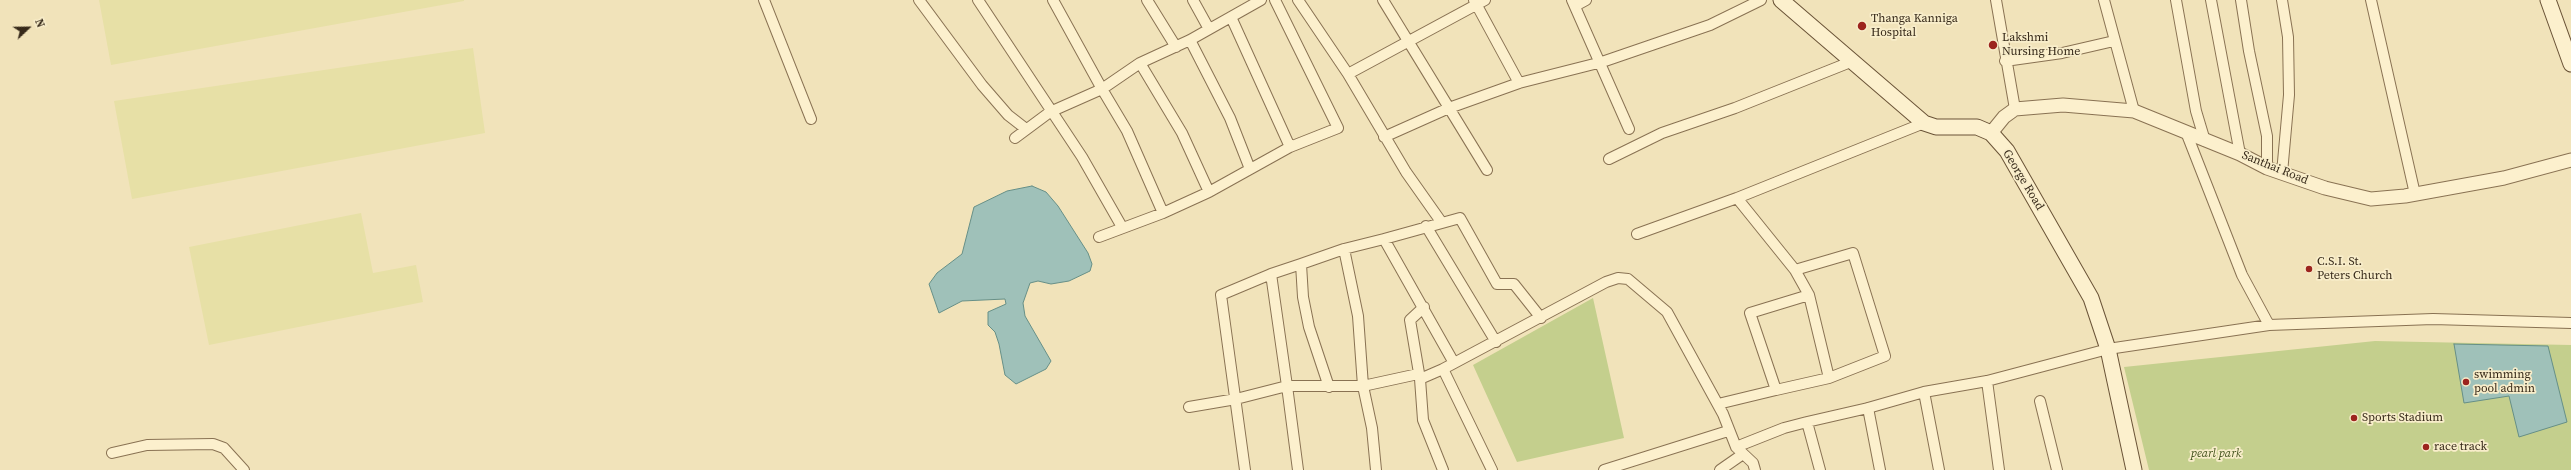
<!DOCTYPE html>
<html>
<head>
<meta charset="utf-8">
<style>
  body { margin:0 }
  #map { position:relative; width:2571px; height:470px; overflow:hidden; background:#f1e3ba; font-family:"Source Serif 4",serif }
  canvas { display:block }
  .north { position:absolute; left:8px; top:8px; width:40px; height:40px; -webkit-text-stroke:3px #f8edca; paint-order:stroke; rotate:68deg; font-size:11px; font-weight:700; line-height:16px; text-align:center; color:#362919 }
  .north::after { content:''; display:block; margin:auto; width:14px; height:18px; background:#362919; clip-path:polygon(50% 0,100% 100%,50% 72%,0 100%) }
</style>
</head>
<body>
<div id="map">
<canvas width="2571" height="470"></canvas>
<div class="north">N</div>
</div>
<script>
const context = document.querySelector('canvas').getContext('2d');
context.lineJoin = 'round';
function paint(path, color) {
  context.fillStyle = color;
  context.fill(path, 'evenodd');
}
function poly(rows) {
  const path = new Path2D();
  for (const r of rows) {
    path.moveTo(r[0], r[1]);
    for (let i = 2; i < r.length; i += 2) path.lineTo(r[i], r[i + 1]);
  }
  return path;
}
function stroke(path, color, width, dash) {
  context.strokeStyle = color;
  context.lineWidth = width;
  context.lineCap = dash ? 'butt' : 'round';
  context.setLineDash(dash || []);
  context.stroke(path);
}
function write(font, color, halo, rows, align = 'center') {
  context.font = font + ' "Source Serif 4",serif';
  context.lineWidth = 3.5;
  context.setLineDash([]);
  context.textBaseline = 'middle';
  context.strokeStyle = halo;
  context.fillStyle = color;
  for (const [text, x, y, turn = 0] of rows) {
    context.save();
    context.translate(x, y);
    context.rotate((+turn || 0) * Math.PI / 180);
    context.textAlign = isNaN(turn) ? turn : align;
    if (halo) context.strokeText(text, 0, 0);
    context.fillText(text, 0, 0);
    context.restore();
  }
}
const farmland = poly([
  [99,0,464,0,464,1,111,65],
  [473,48,485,133,132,199,114,101],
  [361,213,373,273,416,265,423,302,209,345,189,247]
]);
const green = poly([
  [1593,298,1624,438,1517,462,1473,365],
  [2375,341,2571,345,2571,470,2149,470,2124,367]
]);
const water = poly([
  [1032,186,1046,192,1058,206,1088,253,1092,264,1090,271,1069,281,1051,284,1038,281,1030,283,1023,303,1025,316,1051,361,1046,369,1016,384,1005,375,999,344,995,332,988,325,988,312,1006,304,1005,299,962,301,939,313,929,284,937,273,962,254,974,207,1007,191,1032,186],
  [2454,344,2548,346,2567,422,2519,437,2509,396,2464,403,2454,344]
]);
const minor = poly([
  [764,0,811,119],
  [919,0,982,85,1008,115,1026,129],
  [978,0,1082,157,1122,227],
  [1053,0,1102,89,1140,63,1190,40,1261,0],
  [1147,0,1176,47],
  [1193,0,1209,29],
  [1298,0,1348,74,1406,172,1442,223],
  [1383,0,1487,170],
  [1474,0,1519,83],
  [1572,0,1629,129],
  [1996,0,2015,109],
  [2104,0,2134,111],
  [2176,0,2196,111,2205,141],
  [2211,0,2240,154],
  [2241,0,2249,51,2267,136,2267,168],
  [2282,0,2288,37,2289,95,2282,173],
  [2371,0,2415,194],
  [1575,6,1586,0],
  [1231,17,1290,147],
  [1190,40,1230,118,1250,169],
  [2005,61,2062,53,2114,41],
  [1140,63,1182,133,1209,192],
  [1348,74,1485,0],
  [2186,132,2242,275,2269,325],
  [1384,137,1449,108,1519,83,1602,62,1710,25,1761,0],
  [1015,138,1050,112,1102,89,1127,131,1163,213],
  [1609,159,1662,133,1735,108,1853,61],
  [1426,226,1496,342],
  [1637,234,1737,198],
  [1099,237,1163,213,1209,192,1290,147,1338,128,1275,0],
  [1384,239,1460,218,1497,284,1514,284,1541,318],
  [1344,249,1358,316,1363,386,1418,374],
  [1795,270,1853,253,1885,356,1829,378,1776,390,1750,313,1809,295,1795,270,1737,198,1924,123],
  [1809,295,1829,378],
  [1424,307,1410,320,1420,379,1423,420,1443,470],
  [1443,369,1606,282,1618,278,1628,279,1667,312,1723,414,1736,447,1784,428,1807,422,1868,408,1924,392,1987,381,2108,349,2269,325,2433,319,2571,323],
  [1420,379,1443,369,1492,470],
  [1987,381,1999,470],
  [1329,387,1309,327,1303,297,1301,264,1344,249,1384,239,1454,363],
  [1924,392,1939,470],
  [2040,401,2057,470],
  [1718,404,1776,390],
  [1189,407,1236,399,1287,386,1271,274,1301,264],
  [1868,408,1880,470],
  [1807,422,1820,470],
  [1736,447,1753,463,1755,470],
  [112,453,147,445,213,444,224,448,244,470],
  [1245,470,1221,295,1271,274],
  [1298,470,1287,386,1363,386,1372,428,1376,470],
  [1604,470,1728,431],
  [1720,470,1743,454]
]);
const tertiary = poly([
  [1991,133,2004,117,2015,109,2063,105,2134,111,2240,154,2267,168,2325,188,2371,199,2405,196,2504,178,2571,160]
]);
const secondary = poly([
  [1781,0,1924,123,1936,127,1977,127,1991,133,2007,151,2091,298,2108,349,2134,470],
  [2548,0,2571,64]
]);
const markers = [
  [1862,26,5,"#9c241e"],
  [1993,45,5,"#9c241e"],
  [2309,269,4,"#9c241e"],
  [2466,382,4,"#9c241e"],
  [2354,418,4,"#9c241e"],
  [2426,447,4,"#9c241e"]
];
const poiNames = [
  ["Thanga Kanniga",1871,19],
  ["Hospital",1871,33],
  ["Lakshmi",2002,38],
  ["Nursing Home",2002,52],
  ["C.S.I. St.",2317,262],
  ["Peters Church",2317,276],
  ["swimming",2474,375],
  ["pool admin",2474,389],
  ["Sports Stadium",2362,418],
  ["race track",2434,447]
];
const streetNames = [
  ["Santhai Road",2275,168,22],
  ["George Road",2023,180,59]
];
const parkNames = [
  ["pearl park",2216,454]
];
paint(farmland, '#e7e0a6');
paint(green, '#c4cf8d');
paint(water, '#9fc1b9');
stroke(water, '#668f87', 1);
stroke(minor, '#897253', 12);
stroke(tertiary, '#897253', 15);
stroke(secondary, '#6a5337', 17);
stroke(minor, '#fcf0cd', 10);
stroke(tertiary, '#fcf0cd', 13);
stroke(secondary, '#fcf0cd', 15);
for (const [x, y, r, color] of markers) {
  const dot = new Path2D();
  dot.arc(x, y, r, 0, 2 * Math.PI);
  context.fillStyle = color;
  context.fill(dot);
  stroke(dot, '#f8edca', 1.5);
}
write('12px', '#362919', '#f8edca', poiNames, 'left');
write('12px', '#362919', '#f8edca', streetNames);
write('italic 12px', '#44541e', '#f8edca', parkNames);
</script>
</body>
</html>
